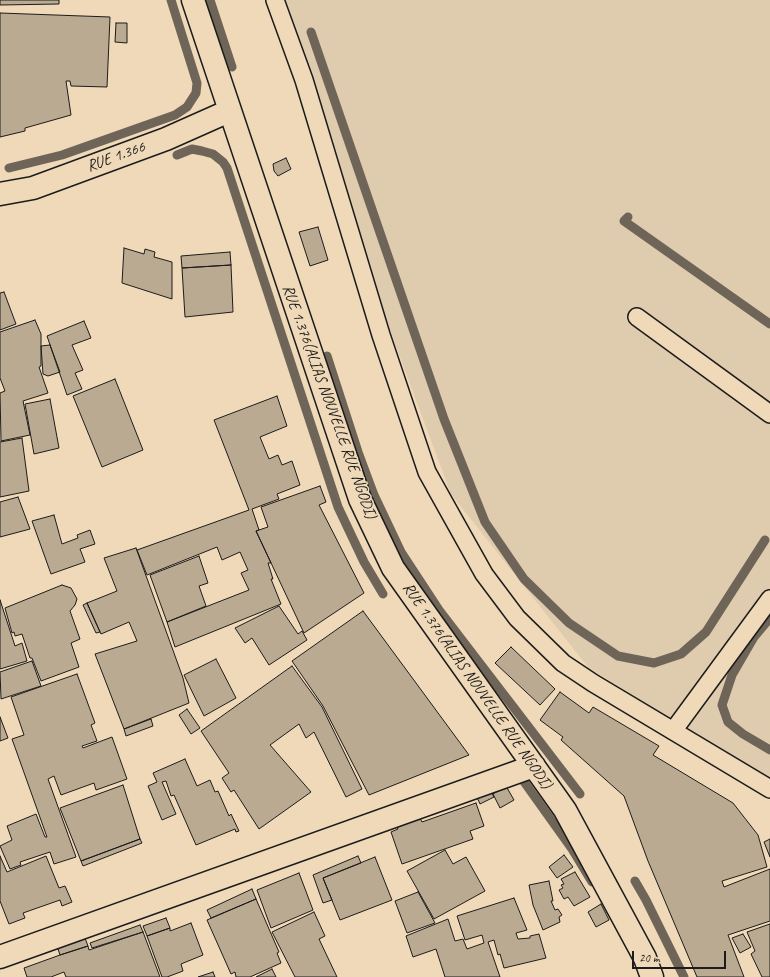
<!DOCTYPE html>
<html>
<head>
<meta charset="utf-8">
<style>
  body { margin:0 }
  #map { position:relative; width:770px; height:977px; overflow:hidden; background:#efd9b8; font-family:Caveat,sans-serif }
  canvas { display:block }
  .scale { position:absolute; left:632px; top:951px; width:94px; height:18px; box-sizing:border-box; border:2px solid #1c1c1c; border-top:0; padding-left:5px; font-size:12px; line-height:14px; white-space:nowrap; color:#1c1c1c; -webkit-text-stroke:3px #efd9b8; paint-order:stroke }
</style>
</head>
<body>
<div id="map">
<canvas width="770" height="977"></canvas>
<div class="scale">20 m</div>
</div>
<script>
const context = document.querySelector('canvas').getContext('2d');
context.lineJoin = 'round';
function paint(path, color) {
  context.fillStyle = color;
  context.fill(path, 'evenodd');
}
function poly(rows) {
  const path = new Path2D();
  for (const r of rows) {
    path.moveTo(r[0], r[1]);
    for (let i = 2; i < r.length; i += 2) path.lineTo(r[i], r[i + 1]);
  }
  return path;
}
function stroke(path, color, width, dash) {
  context.strokeStyle = color;
  context.lineWidth = width;
  context.lineCap = dash ? 'butt' : 'round';
  context.setLineDash(dash || []);
  context.stroke(path);
}
function write(font, color, halo, rows, align = 'center') {
  context.font = font + ' Caveat,sans-serif';
  context.lineWidth = 3;
  context.setLineDash([]);
  context.textBaseline = 'middle';
  context.strokeStyle = halo;
  context.fillStyle = color;
  for (const [text, x, y, turn = 0] of rows) {
    context.save();
    context.translate(x, y);
    context.rotate((+turn || 0) * Math.PI / 180);
    context.textAlign = isNaN(turn) ? turn : align;
    if (halo) context.strokeText(text, 0, 0);
    context.fillText(text, 0, 0);
    context.restore();
  }
}
const built = poly([
  [267,0,770,0,770,781,588,667,451,494]
]);
const stream = poly([
  [210,0,232,67],
  [311,32,444,419,485,522,524,579,569,623,618,656,654,663,681,654,706,632,765,540],
  [177,155,192,149,202,151,213,154,223,162,227,168,338,507,364,562,383,594],
  [9,168,62,155,175,115,187,107,196,93,197,83,171,0],
  [628,217,624,221,770,324],
  [327,356,358,452,374,495,401,552,439,610,580,794],
  [770,618,754,637,732,675,722,705,728,722,743,734,770,750],
  [517,772,572,849,592,882],
  [635,881,646,900,684,977]
]);
const building = poly([
  [0,0,59,0,59,4,0,5,0,0],
  [0,13,110,17,107,87,71,86,70,81,66,81,71,115,25,128,25,131,0,137,0,13],
  [116,23,127,23,127,43,115,42,116,23],
  [286,158,291,169,278,176,274,171,273,164,286,158],
  [318,227,328,260,310,266,299,232,318,227],
  [124,248,144,254,145,249,155,252,154,257,172,262,172,299,122,283,124,248],
  [230,252,231,265,182,268,181,256,230,252],
  [231,265,233,312,185,317,182,268,231,265],
  [4,292,16,324,0,330,0,293,4,292],
  [35,320,41,334,41,366,39,367,48,393,23,401,30,435,1,441,0,393,5,391,0,378,0,332,35,320],
  [84,321,91,338,72,345,83,370,75,373,82,389,67,395,47,336,84,321],
  [50,345,60,372,48,376,43,374,41,346,50,345],
  [115,379,143,450,102,467,73,396,115,379],
  [277,396,287,426,260,437,269,459,278,455,282,465,292,461,300,485,277,494,279,499,252,509,259,530,256,531,271,563,268,563,273,579,271,579,281,604,175,647,167,622,249,590,241,573,248,570,240,552,222,560,217,547,147,575,137,550,249,510,214,420,277,396],
  [50,399,59,448,34,454,25,404,50,399],
  [22,438,29,491,0,497,0,442,22,438],
  [320,486,326,502,319,505,364,593,304,633,256,531,268,527,261,507,320,486],
  [18,497,30,529,0,537,0,502,18,497],
  [54,515,62,544,78,538,77,535,90,530,95,544,80,549,85,562,51,574,32,521,54,515],
  [136,548,183,678,189,703,124,729,95,654,137,641,129,622,101,634,87,603,117,591,104,558,136,548],
  [199,556,208,583,199,586,206,606,167,622,150,575,199,556],
  [62,585,71,588,77,599,75,605,70,611,80,639,71,643,79,667,41,681,32,658,30,658,22,634,15,636,14,632,12,633,5,608,62,585],
  [0,600,15,646,22,643,27,661,0,669,0,600],
  [87,603,100,632,96,633,83,605,87,603],
  [279,606,298,634,302,631,307,640,269,665,252,638,245,643,235,628,279,606],
  [363,611,469,755,369,795,323,706,292,661,363,611],
  [511,647,555,689,540,705,495,663,511,647],
  [216,659,236,698,204,716,184,675,216,659],
  [32,661,41,686,1,699,0,672,32,661],
  [292,666,322,707,362,789,346,797,314,732,306,738,299,724,270,745,311,792,259,829,234,790,231,792,222,778,229,773,201,731,292,666],
  [77,674,95,723,91,725,97,741,82,746,83,748,112,737,127,779,96,790,94,783,61,795,54,776,48,779,76,857,54,864,50,852,20,862,21,865,10,869,0,846,12,840,7,826,36,814,45,837,47,837,12,739,24,735,11,697,77,674],
  [560,692,589,713,593,707,659,746,653,755,733,803,758,835,767,867,722,881,724,887,770,869,770,921,728,935,744,977,697,977,648,861,624,796,561,740,563,737,540,720,560,692],
  [187,709,200,728,191,734,179,715,187,709],
  [0,717,8,738,0,741,0,717],
  [151,719,153,726,126,736,124,729,151,719],
  [185,759,197,786,210,780,215,792,218,791,229,816,231,814,239,831,236,832,235,829,196,845,174,795,171,796,166,781,162,782,176,814,162,820,148,786,157,782,153,773,185,759],
  [123,785,140,839,81,861,60,808,123,785],
  [506,786,514,800,500,808,493,794,506,786],
  [489,788,494,797,480,804,476,795,489,788],
  [476,803,484,826,470,831,473,839,402,864,391,832,398,829,397,827,420,818,422,822,476,803],
  [140,839,142,843,83,866,81,861,140,839],
  [770,839,770,857,764,842,770,839],
  [445,850,453,864,466,857,485,891,434,919,407,871,445,850],
  [564,855,573,867,557,878,549,867,564,855],
  [0,856,7,872,46,856,59,888,65,886,72,902,62,906,60,900,23,913,25,918,9,924,0,901,0,856],
  [358,856,361,863,323,878,332,900,323,903,313,875,358,856],
  [375,857,392,900,340,920,323,878,375,857],
  [575,872,590,897,574,906,568,897,564,899,559,890,563,888,561,885,564,884,561,879,575,872],
  [299,873,313,910,271,928,257,890,299,873],
  [549,881,553,901,551,901,555,910,558,909,562,915,559,917,560,922,543,930,533,905,529,885,549,881],
  [252,889,256,899,211,918,207,910,252,889],
  [418,892,435,923,407,933,395,901,418,892],
  [514,898,527,930,516,933,518,939,530,938,530,936,539,934,546,958,504,968,500,954,498,955,494,940,488,942,500,977,445,977,436,949,413,957,406,936,448,919,455,941,463,939,467,949,484,943,482,935,465,940,457,916,514,898],
  [256,899,279,952,277,953,281,963,250,977,236,977,235,972,231,974,207,920,256,899],
  [601,904,609,920,596,927,588,912,601,904],
  [314,912,325,936,319,939,337,977,295,977,272,932,314,912],
  [166,918,170,928,147,936,143,926,166,918],
  [191,923,203,955,181,964,183,971,167,977,162,977,147,936,170,928,170,931,191,923],
  [770,924,770,977,762,977,751,954,755,951,747,932,770,924],
  [140,925,143,932,92,948,90,943,140,925],
  [143,932,160,977,66,977,64,972,51,977,27,977,24,968,60,955,88,946,89,950,143,932],
  [743,934,751,947,740,953,732,938,743,934],
  [85,938,88,946,60,955,57,946,85,938],
  [272,969,276,977,256,977,272,969],
  [213,972,215,977,198,977,213,972]
]);
const service = poly([
  [275,0,304,80,381,335,427,472,484,574,517,618,563,663,593,683,770,789],
  [637,317,770,414],
  [673,731,770,599]
]);
const minor = poly([
  [193,0,360,499,393,568,565,810,645,958,652,977],
  [0,194,33,188,166,139,229,111],
  [0,957,534,766]
]);
const streetNames = [
  ["RUE 1.366",116,157,-20],
  ["RUE 1.376(ALIAS NOUVELLE RUE NGODI)",329,402,70],
  ["RUE 1.376(ALIAS NOUVELLE RUE NGODI)",477,686,55]
];
paint(built, '#dfcbad');
stroke(stream, '#6e6558', 9);
paint(building, '#bbaa92');
stroke(building, '#1c1c1c', 1);
stroke(service, '#1c1c1c', 20);
stroke(minor, '#1c1c1c', 25);
stroke(service, '#efd9b8', 17);
stroke(minor, '#efd9b8', 22);
write('16px', '#1c1c1c', '#efd9b8', streetNames);
</script>
</body>
</html>
